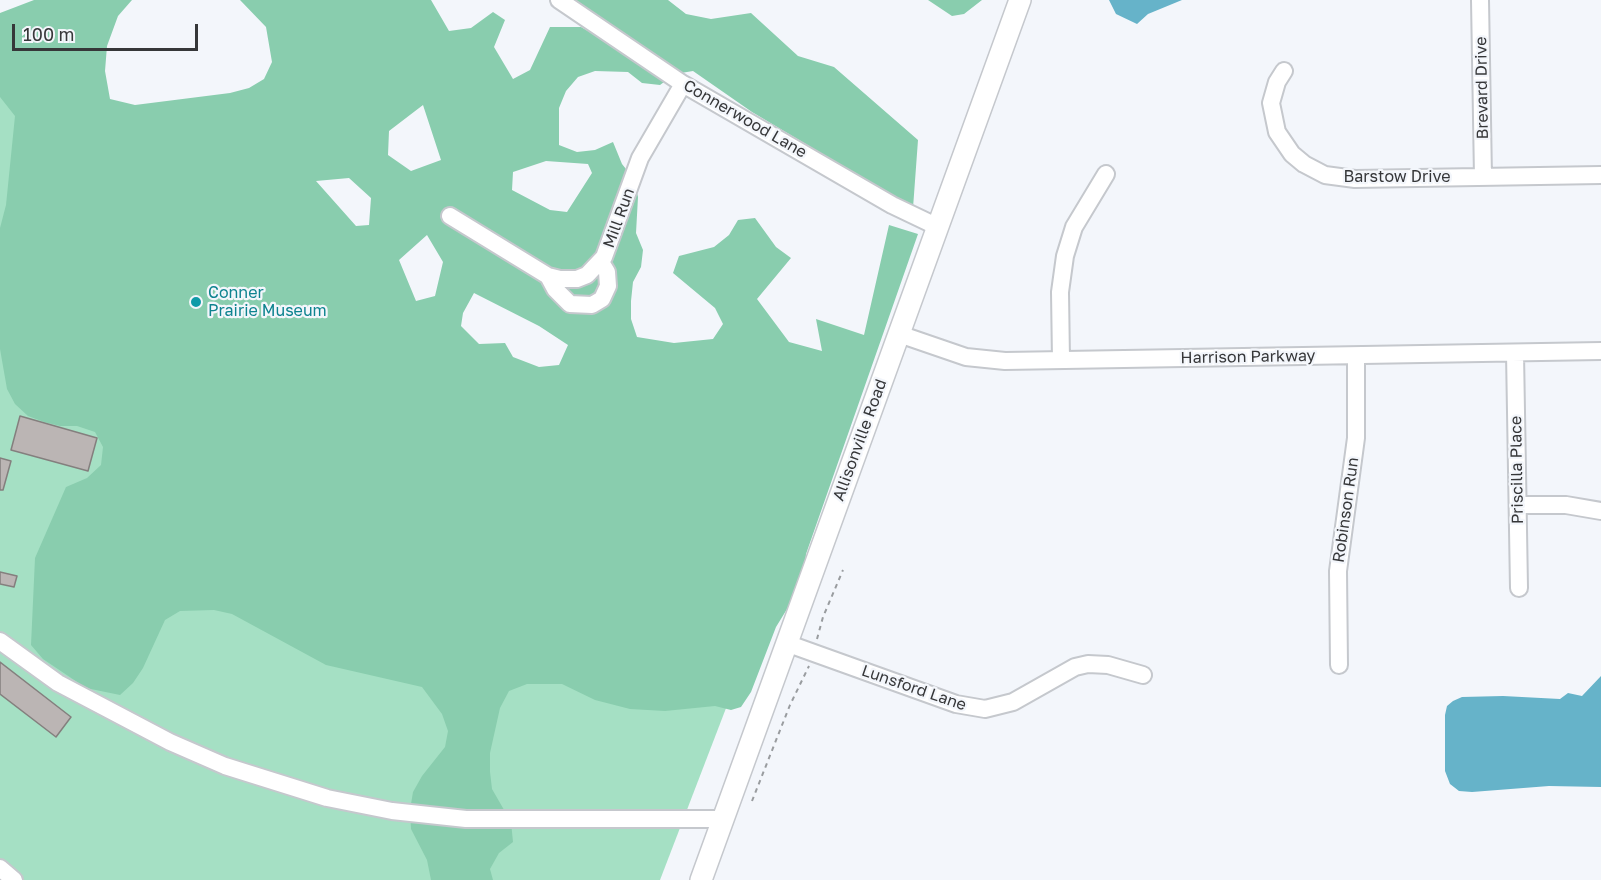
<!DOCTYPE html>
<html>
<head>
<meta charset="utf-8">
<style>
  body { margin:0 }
  #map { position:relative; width:1601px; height:880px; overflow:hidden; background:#f3f6fb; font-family:"Golos Text",sans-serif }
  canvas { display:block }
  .scale { position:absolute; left:12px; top:24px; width:186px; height:27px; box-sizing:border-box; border:3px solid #363739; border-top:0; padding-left:8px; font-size:18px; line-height:21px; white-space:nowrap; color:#363739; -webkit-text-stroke:4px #f3f6fb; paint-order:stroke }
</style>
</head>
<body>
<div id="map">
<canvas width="1601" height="880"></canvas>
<div class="scale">100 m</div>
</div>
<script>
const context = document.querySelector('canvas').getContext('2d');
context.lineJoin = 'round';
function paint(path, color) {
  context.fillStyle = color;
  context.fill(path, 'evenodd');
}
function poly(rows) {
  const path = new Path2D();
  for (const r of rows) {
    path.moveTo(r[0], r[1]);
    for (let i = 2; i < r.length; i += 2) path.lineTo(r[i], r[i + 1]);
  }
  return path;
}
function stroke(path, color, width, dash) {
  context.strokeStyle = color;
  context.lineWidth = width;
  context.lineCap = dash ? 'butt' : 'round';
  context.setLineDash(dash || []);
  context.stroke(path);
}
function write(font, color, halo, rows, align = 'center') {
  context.font = font + ' "Golos Text",sans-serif';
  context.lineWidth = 4.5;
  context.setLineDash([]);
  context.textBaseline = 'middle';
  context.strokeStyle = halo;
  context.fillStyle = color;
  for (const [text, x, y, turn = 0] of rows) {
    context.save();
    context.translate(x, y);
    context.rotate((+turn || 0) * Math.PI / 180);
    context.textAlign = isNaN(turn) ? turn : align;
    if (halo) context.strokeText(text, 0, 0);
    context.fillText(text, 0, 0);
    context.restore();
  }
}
const green = poly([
  [0,53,786,552,660,880,0,880]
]);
const forest = poly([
  [34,0,132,0,118,16,107,46,105,71,110,99,135,105,230,93,249,88,264,79,272,62,266,27,240,0,431,0,449,31,471,28,493,12,505,20,494,47,513,79,530,70,550,27,581,27,597,36,608,27,567,0,668,0,686,14,711,19,751,13,798,56,834,67,918,140,913,208,752,112,693,71,675,74,660,85,642,83,628,72,595,71,578,77,566,91,559,108,559,145,577,152,595,150,613,142,622,164,634,179,638,197,636,233,643,250,641,267,633,282,631,301,631,319,637,337,674,343,713,339,723,324,715,308,673,273,679,256,714,247,729,235,738,220,755,218,776,247,791,258,757,299,789,342,822,351,816,319,864,335,889,225,918,234,806,554,803,583,776,627,751,692,741,707,731,710,715,706,665,711,630,709,595,700,562,684,527,684,509,691,500,708,490,753,490,772,492,789,511,822,513,842,499,853,490,869,493,880,431,880,427,860,411,829,410,810,413,792,422,776,445,747,448,731,442,714,422,687,326,665,232,614,214,610,180,611,165,620,143,668,133,683,120,695,86,688,43,659,31,645,35,558,66,487,87,478,101,465,103,447,95,432,77,426,60,426,44,422,28,416,15,404,7,389,0,349,0,228,6,205,15,116,0,97,0,13],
  [423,105,441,160,411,171,388,155,389,131],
  [546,161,588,164,592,173,567,212,550,210,512,190,513,172],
  [349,178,371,198,369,225,356,226,316,181],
  [427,235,443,262,435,296,416,301,399,260],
  [474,293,539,326,568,345,559,365,539,367,513,357,505,343,479,344,461,326,463,313],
  [928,0,982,0,964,14,952,16]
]);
const water = poly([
  [1109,0,1182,0,1148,14,1137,24,1116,14],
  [1601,676,1601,787,1549,786,1472,792,1459,791,1450,784,1445,771,1445,715,1447,706,1453,701,1462,697,1503,696,1560,699,1568,693,1582,696]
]);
const building = poly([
  [20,416,97,438,88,471,11,450,20,416],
  [0,458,11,461,3,490,0,490,0,458],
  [0,572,17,576,14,587,0,584,0,572],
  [0,662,71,717,56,737,0,694,0,662]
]);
const path = poly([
  [817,639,823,617,843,570],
  [752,801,790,705,809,666]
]);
const minor = poly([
  [559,0,683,84,892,205,938,227],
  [1480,0,1483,177],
  [1284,71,1277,82,1271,103,1277,132,1292,154,1304,164,1325,175,1355,179,1601,175],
  [450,216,548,276,560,279,577,279,587,275,604,257,640,158,683,84],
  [548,276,555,289,570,304,592,305,602,299,608,286,607,272,601,262],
  [899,334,966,357,1005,361,1601,351],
  [1515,353,1519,588],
  [1061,360,1060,292,1065,256,1074,227,1106,174],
  [1518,505,1566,505,1601,511],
  [0,641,58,683,170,742,225,766,327,798,392,811,466,819,723,819],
  [786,643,956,704,985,709,1013,702,1075,667,1088,664,1108,665,1143,675],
  [1339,665,1338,571,1356,438,1356,356],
  [0,868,14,880]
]);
const major = poly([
  [701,880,1020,0]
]);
const markers = [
  [196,302,6,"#0f9aa8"]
];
const streetNames = [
  ["Brevard Drive",1482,88,-91],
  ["Connerwood Lane",745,119,30],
  ["Barstow Drive",1397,177],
  ["Mill Run",619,218,-70],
  ["Harrison Parkway",1248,357,-1],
  ["Allisonville Road",860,440,-70],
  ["Priscilla Place",1517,470,-91],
  ["Robinson Run",1346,510,-82],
  ["Lunsford Lane",914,688,19]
];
const cultureNames = [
  ["Conner",208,293],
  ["Prairie Museum",208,311]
];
paint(green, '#a5e0c4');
paint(forest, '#89cdae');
paint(water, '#66b3c9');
paint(building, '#bbb5b4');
stroke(building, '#847f7e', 1.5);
stroke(minor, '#c5c8cd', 20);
stroke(major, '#c5c8cd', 24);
stroke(path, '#999c9f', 2, [4.5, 4.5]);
stroke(minor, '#fff', 16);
stroke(major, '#fff', 21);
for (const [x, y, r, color] of markers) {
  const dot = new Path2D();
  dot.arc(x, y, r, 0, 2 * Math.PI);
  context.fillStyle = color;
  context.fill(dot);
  stroke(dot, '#f3f6fb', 2);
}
write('16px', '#363739', '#f3f6fb', streetNames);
write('16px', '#0d838f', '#f3f6fb', cultureNames, 'left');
</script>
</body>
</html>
